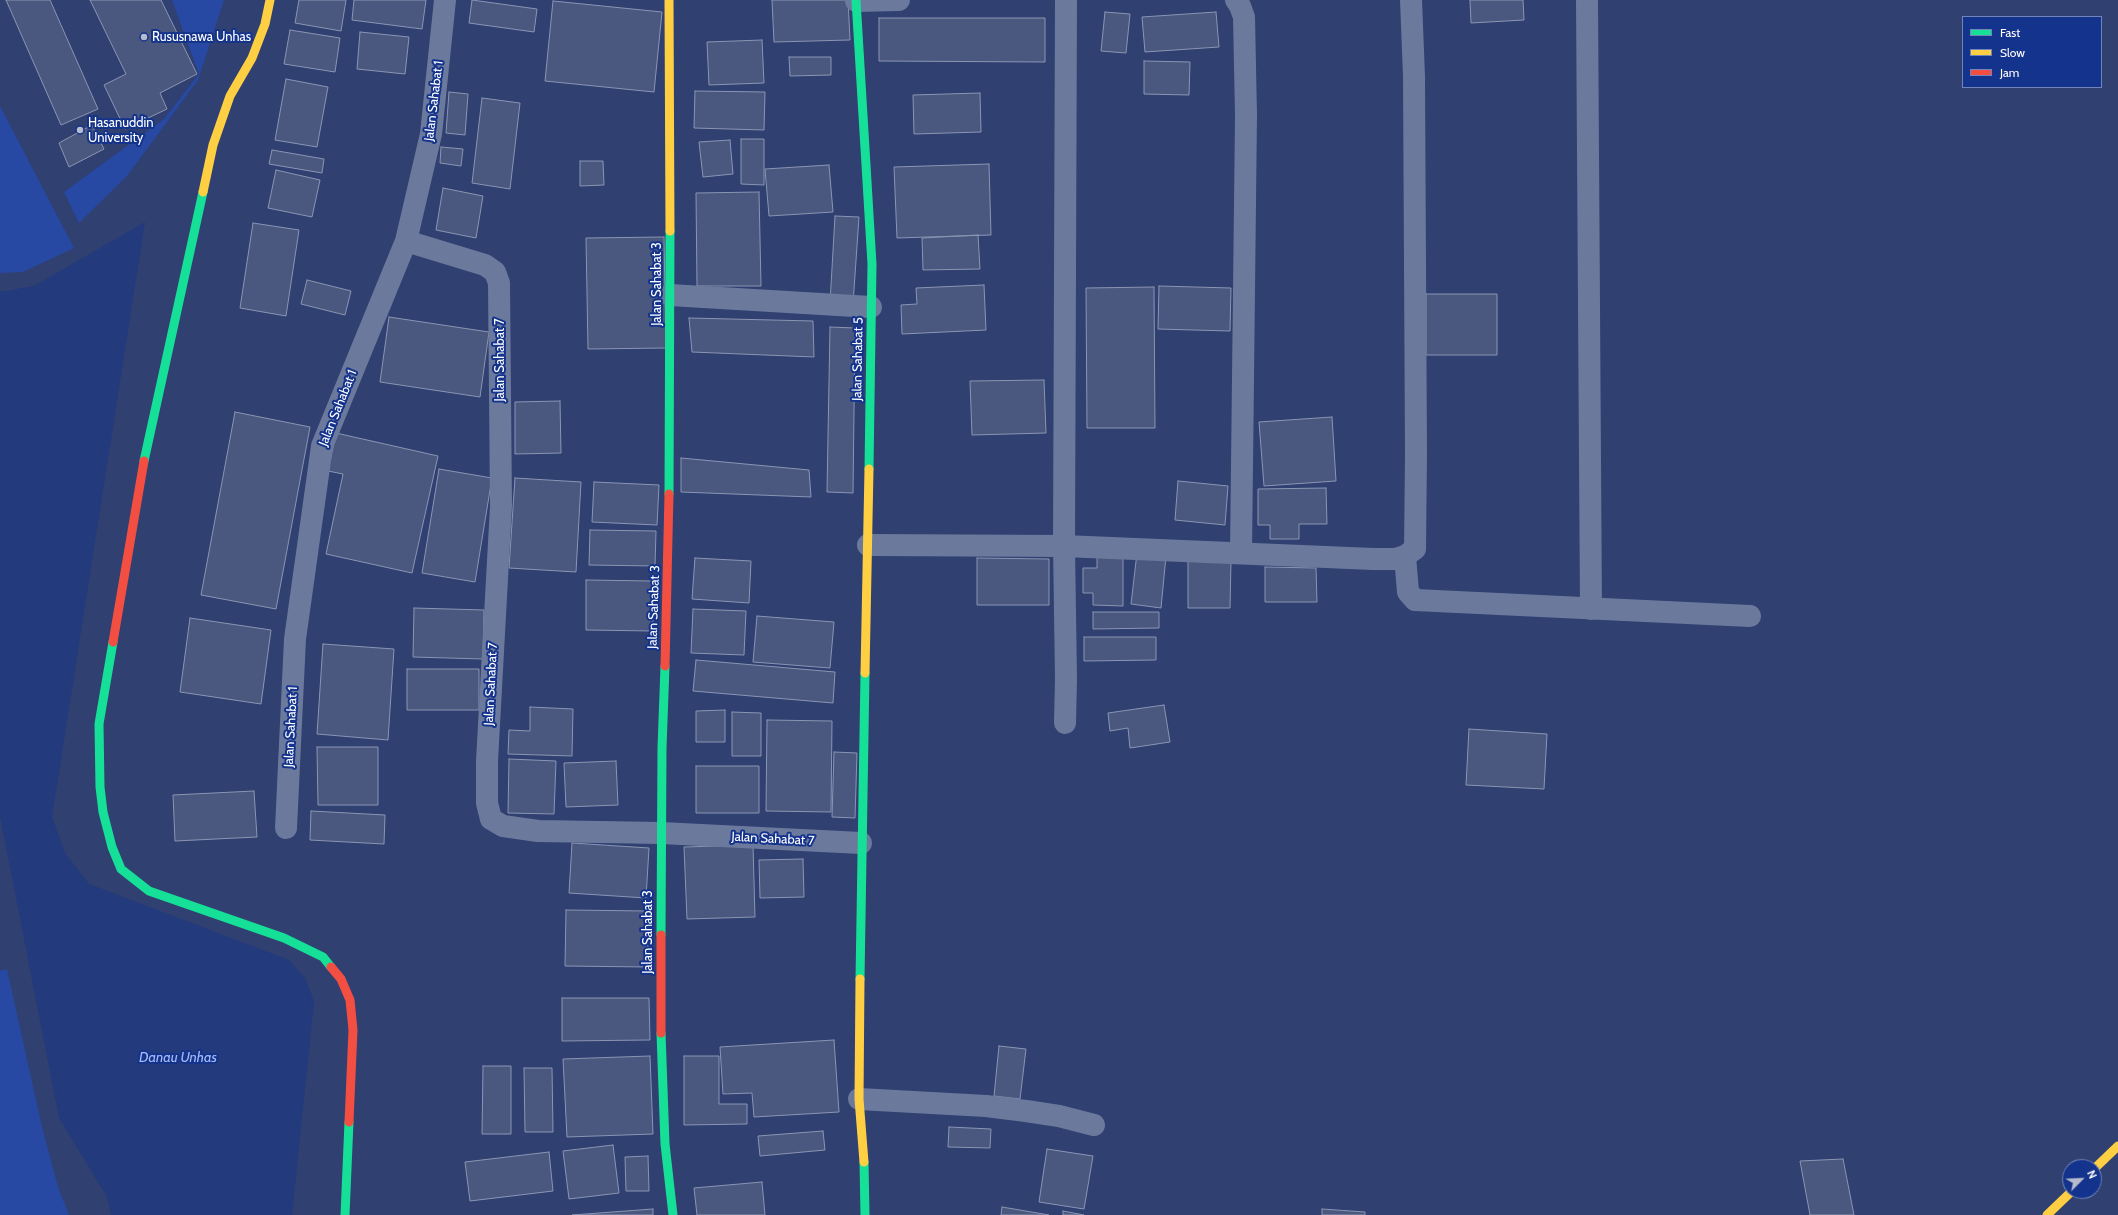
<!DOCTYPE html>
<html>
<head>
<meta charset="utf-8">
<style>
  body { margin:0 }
  #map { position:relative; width:2118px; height:1215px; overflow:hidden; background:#2f4071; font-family:Cabin,sans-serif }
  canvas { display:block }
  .legend { position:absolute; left:1962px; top:16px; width:140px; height:72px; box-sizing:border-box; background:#14338c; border:1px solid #7285ba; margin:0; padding:5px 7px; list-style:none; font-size:12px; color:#fff }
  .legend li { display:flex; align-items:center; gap:8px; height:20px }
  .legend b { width:20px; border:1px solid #7285ba }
  .north { position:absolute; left:2062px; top:1159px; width:40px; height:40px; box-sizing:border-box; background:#14338c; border:1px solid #7285ba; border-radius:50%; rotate:66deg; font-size:11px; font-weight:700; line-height:16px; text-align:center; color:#fff }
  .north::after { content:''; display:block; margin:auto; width:14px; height:18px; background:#b6bccd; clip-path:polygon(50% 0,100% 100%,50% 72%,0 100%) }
</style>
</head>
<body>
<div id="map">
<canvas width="2118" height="1215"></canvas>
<ul class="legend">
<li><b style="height:5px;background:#16e098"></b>Fast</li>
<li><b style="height:5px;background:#ffcf43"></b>Slow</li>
<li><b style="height:5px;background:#f24e42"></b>Jam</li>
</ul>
<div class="north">N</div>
</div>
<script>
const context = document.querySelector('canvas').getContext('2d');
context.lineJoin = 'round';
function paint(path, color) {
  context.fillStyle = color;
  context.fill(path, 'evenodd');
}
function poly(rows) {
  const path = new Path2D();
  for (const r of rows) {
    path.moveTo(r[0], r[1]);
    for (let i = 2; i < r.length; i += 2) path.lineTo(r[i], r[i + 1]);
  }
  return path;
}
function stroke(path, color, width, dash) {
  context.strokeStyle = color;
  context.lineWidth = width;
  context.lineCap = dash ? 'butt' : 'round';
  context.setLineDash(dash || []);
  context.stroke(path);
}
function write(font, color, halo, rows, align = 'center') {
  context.font = font + ' Cabin,sans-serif';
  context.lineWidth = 4;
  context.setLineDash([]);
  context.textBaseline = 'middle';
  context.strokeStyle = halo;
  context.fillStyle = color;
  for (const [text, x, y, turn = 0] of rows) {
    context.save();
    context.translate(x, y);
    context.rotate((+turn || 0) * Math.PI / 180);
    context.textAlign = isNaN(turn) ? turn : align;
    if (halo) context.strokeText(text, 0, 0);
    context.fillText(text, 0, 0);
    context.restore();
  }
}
const green = poly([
  [172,0,224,0,198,80,127,176,79,223,64,192,164,119,199,74],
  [0,106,74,248,23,272,0,273],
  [7,969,42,1127,58,1187,69,1215,0,1215,0,971]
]);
const water = poly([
  [145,222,52,817,65,853,89,884,289,960,305,978,314,1001,292,1215,111,1215,107,1197,59,1118,0,816,0,292,34,286]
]);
const building = poly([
  [6,0,50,0,98,109,61,125,6,0],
  [90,0,161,0,197,74,160,93,167,109,125,129,104,85,126,74,90,0],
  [299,0,346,0,341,31,295,23,299,0],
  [354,0,426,0,422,29,352,20,354,0],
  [472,0,537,9,534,32,469,23,472,0],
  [772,0,848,0,850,40,774,42,772,0],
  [1470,0,1523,0,1524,20,1471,23,1470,0],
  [553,1,662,12,654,92,545,81,553,1],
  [1105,12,1130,14,1126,53,1101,51,1105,12],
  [1216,12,1219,47,1145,52,1142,17,1216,12],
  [879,18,1045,18,1045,62,879,61,879,18],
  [290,30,340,38,335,72,284,64,290,30],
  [360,32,409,37,405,74,357,69,360,32],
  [762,40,764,83,709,85,707,42,762,40],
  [789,57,831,57,831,75,790,76,789,57],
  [1144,61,1190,62,1189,95,1144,94,1144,61],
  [286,79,328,87,317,147,275,140,286,79],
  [695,91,765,92,764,130,694,128,695,91],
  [449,92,468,94,465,135,446,133,449,92],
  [980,93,981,132,914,134,913,95,980,93],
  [482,98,520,103,510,189,472,183,482,98],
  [92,125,104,149,69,167,59,143,92,125],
  [741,139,764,139,764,185,741,184,741,139],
  [730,140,733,174,703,177,699,142,730,140],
  [441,147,463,149,461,166,440,163,441,147],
  [272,150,324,159,322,173,269,164,272,150],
  [580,161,603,161,604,185,580,186,580,161],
  [989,164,991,235,897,238,894,167,989,164],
  [829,165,833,212,769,216,765,169,829,165],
  [276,170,320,180,312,217,268,208,276,170],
  [443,188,483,196,476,238,436,230,443,188],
  [759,192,761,286,697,286,696,193,759,192],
  [835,216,859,217,853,304,830,303,835,216],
  [253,223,299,230,286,316,240,308,253,223],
  [978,235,980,269,923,270,922,238,978,235],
  [664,237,666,348,588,349,586,238,664,237],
  [307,280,351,291,345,315,301,304,307,280],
  [984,285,986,330,902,334,901,305,917,304,916,288,984,285],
  [1159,286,1231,288,1230,331,1158,329,1159,286],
  [1154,287,1155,428,1087,428,1086,288,1154,287],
  [1426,294,1497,294,1497,355,1426,355,1426,294],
  [389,317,489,332,480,397,380,382,389,317],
  [689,318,813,321,814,357,692,352,689,318],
  [830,327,855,328,853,493,827,492,830,327],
  [1044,380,1046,433,972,435,970,381,1044,380],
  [560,401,561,453,515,454,515,402,560,401],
  [235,412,310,427,276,609,201,595,235,412],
  [1332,417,1336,481,1264,486,1259,422,1332,417],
  [336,433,438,456,412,573,326,554,343,474,328,471,336,433],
  [681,458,809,470,811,497,681,492,681,458],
  [439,469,492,478,475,582,422,573,439,469],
  [515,478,581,482,576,572,509,568,515,478],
  [1178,481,1228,486,1225,525,1175,520,1178,481],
  [594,482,659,485,657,525,592,522,594,482],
  [1326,488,1327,524,1299,524,1299,539,1270,539,1270,525,1258,525,1258,489,1326,488],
  [590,530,656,531,655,566,589,565,590,530],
  [1097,550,1123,551,1123,606,1093,605,1093,593,1083,593,1083,568,1097,568,1097,550],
  [1137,553,1166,556,1161,608,1131,604,1137,553],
  [695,558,751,561,749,603,692,599,695,558],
  [977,558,1049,559,1049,605,977,605,977,558],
  [1188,559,1231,560,1230,608,1188,608,1188,559],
  [1265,567,1316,568,1317,602,1265,602,1265,567],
  [586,580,653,581,653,631,586,630,586,580],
  [414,608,484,610,483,659,413,657,414,608],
  [693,609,746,611,744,655,691,653,693,609],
  [1093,612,1159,612,1159,628,1093,629,1093,612],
  [757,616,834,622,830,668,753,662,757,616],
  [190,618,271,630,261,704,180,692,190,618],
  [1084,637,1156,637,1156,660,1084,661,1084,637],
  [323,644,394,649,388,740,317,734,323,644],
  [696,660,835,672,833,703,693,691,696,660],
  [407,669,479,669,479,710,407,710,407,669],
  [1164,705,1170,742,1130,748,1128,728,1110,731,1108,713,1164,705],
  [530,707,573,709,572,756,508,754,509,730,530,731,530,707],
  [725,710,725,742,696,742,696,711,725,710],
  [732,712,761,713,761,756,732,756,732,712],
  [767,720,832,721,831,812,766,811,767,720],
  [1469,729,1547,734,1544,789,1466,785,1469,729],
  [317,747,378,747,378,805,318,805,317,747],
  [834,752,857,753,855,818,832,817,834,752],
  [509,759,556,761,554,814,508,813,509,759],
  [616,761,618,805,566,807,564,763,616,761],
  [696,766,759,766,759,813,696,813,696,766],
  [254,791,257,837,175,841,173,795,254,791],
  [311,811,385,815,384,844,310,840,311,811],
  [572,843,649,848,646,898,569,893,572,843],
  [753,845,755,917,687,919,684,847,753,845],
  [803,859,804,897,760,898,759,860,803,859],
  [566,910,648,911,648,967,565,966,566,910],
  [562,998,649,998,650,1040,562,1041,562,998],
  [834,1040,839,1112,754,1117,752,1093,723,1094,720,1047,834,1040],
  [999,1046,1026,1049,1020,1099,994,1096,999,1046],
  [650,1056,653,1134,567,1137,563,1059,650,1056],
  [684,1056,719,1056,719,1104,747,1104,747,1124,684,1125,684,1056],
  [483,1066,511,1066,511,1134,482,1134,483,1066],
  [524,1068,552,1068,553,1132,525,1132,524,1068],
  [949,1127,991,1129,990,1148,948,1147,949,1127],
  [823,1131,825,1150,760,1156,758,1136,823,1131],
  [613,1145,619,1193,569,1199,563,1151,613,1145],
  [1047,1149,1093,1156,1084,1209,1039,1202,1047,1149],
  [549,1152,553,1191,470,1201,465,1162,549,1152],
  [648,1156,649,1191,626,1191,625,1157,648,1156],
  [1843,1159,1854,1215,1810,1215,1800,1161,1843,1159],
  [762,1182,765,1215,697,1215,694,1188,762,1182],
  [1002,1207,1049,1215,1001,1215,1002,1207],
  [653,1209,653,1215,572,1215,653,1209],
  [1322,1209,1365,1212,1365,1215,1322,1215,1322,1209],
  [1063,1211,1084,1215,1063,1215,1063,1211]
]);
const street = poly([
  [1236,0,1240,6,1244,17,1246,115,1241,553],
  [1587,0,1591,609],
  [856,1,899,0],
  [406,241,485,265,495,272,499,283,501,506,487,761,487,803,491,819,503,826,538,831,661,833,861,843],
  [670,295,871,307],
  [868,545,1064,546,1373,559,1395,559,1405,556,1415,549,1416,455,1414,76,1411,0],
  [1405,556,1408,592,1415,600,1750,616],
  [1065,723,1066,679,1064,546,1066,0],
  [286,828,295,639,322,446,406,241,431,134,445,0],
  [859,1099,986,1106,1026,1111,1059,1116,1094,1125]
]);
const fast = poly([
  [856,0,872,264,869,469],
  [144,461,203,192],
  [669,494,670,231],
  [113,642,99,724,100,787,103,812,112,847,121,869,149,891,284,938,323,957,331,967],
  [661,935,662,748,665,666],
  [860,979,865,673],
  [661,1033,665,1144,673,1215],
  [864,1162,865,1215],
  [345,1215,349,1122]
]);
const slow = poly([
  [669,0,670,231],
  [203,192,213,145,230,96,252,58,265,24,270,0],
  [865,673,869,469],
  [860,979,859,1099,864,1162],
  [2094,1169,2118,1146],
  [2047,1215,2072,1191]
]);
const jam = poly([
  [113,642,144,461],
  [665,666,669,494],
  [661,935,661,1033],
  [331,967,341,979,350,1000,353,1030,349,1122]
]);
const markers = [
  [144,37,4,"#b6bccd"],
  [80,130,4,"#b6bccd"]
];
const poiNames = [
  ["Rususnawa Unhas",152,37],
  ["Hasanuddin",88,123],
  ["University",88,138]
];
const streetNames = [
  ["Jalan Sahabat 1",434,101,-83],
  ["Jalan Sahabat 3",657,284,-90],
  ["Jalan Sahabat 5",858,359,-89],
  ["Jalan Sahabat 7",500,360,-90],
  ["Jalan Sahabat 1",338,408,-68],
  ["Jalan Sahabat 3",654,607,-88],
  ["Jalan Sahabat 7",491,684,-87],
  ["Jalan Sahabat 1",291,727,-87],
  ["Jalan Sahabat 7",773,839,3],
  ["Jalan Sahabat 3",648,932,-90]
];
const waterNames = [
  ["Danau Unhas",178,1058]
];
paint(green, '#2749a3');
paint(water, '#233a7c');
paint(building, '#4a587f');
stroke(building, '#8b95b3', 1);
stroke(street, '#6b799d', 22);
stroke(fast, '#16e098', 9);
stroke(slow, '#ffcf43', 9);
stroke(jam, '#f24e42', 9);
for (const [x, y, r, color] of markers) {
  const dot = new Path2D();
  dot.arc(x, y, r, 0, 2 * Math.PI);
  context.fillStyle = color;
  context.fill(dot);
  stroke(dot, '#14338c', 1.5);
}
write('13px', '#fff', '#14338c', poiNames, 'left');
write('13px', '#fff', '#14338c', streetNames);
write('italic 14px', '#a9bef7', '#14338c', waterNames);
</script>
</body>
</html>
